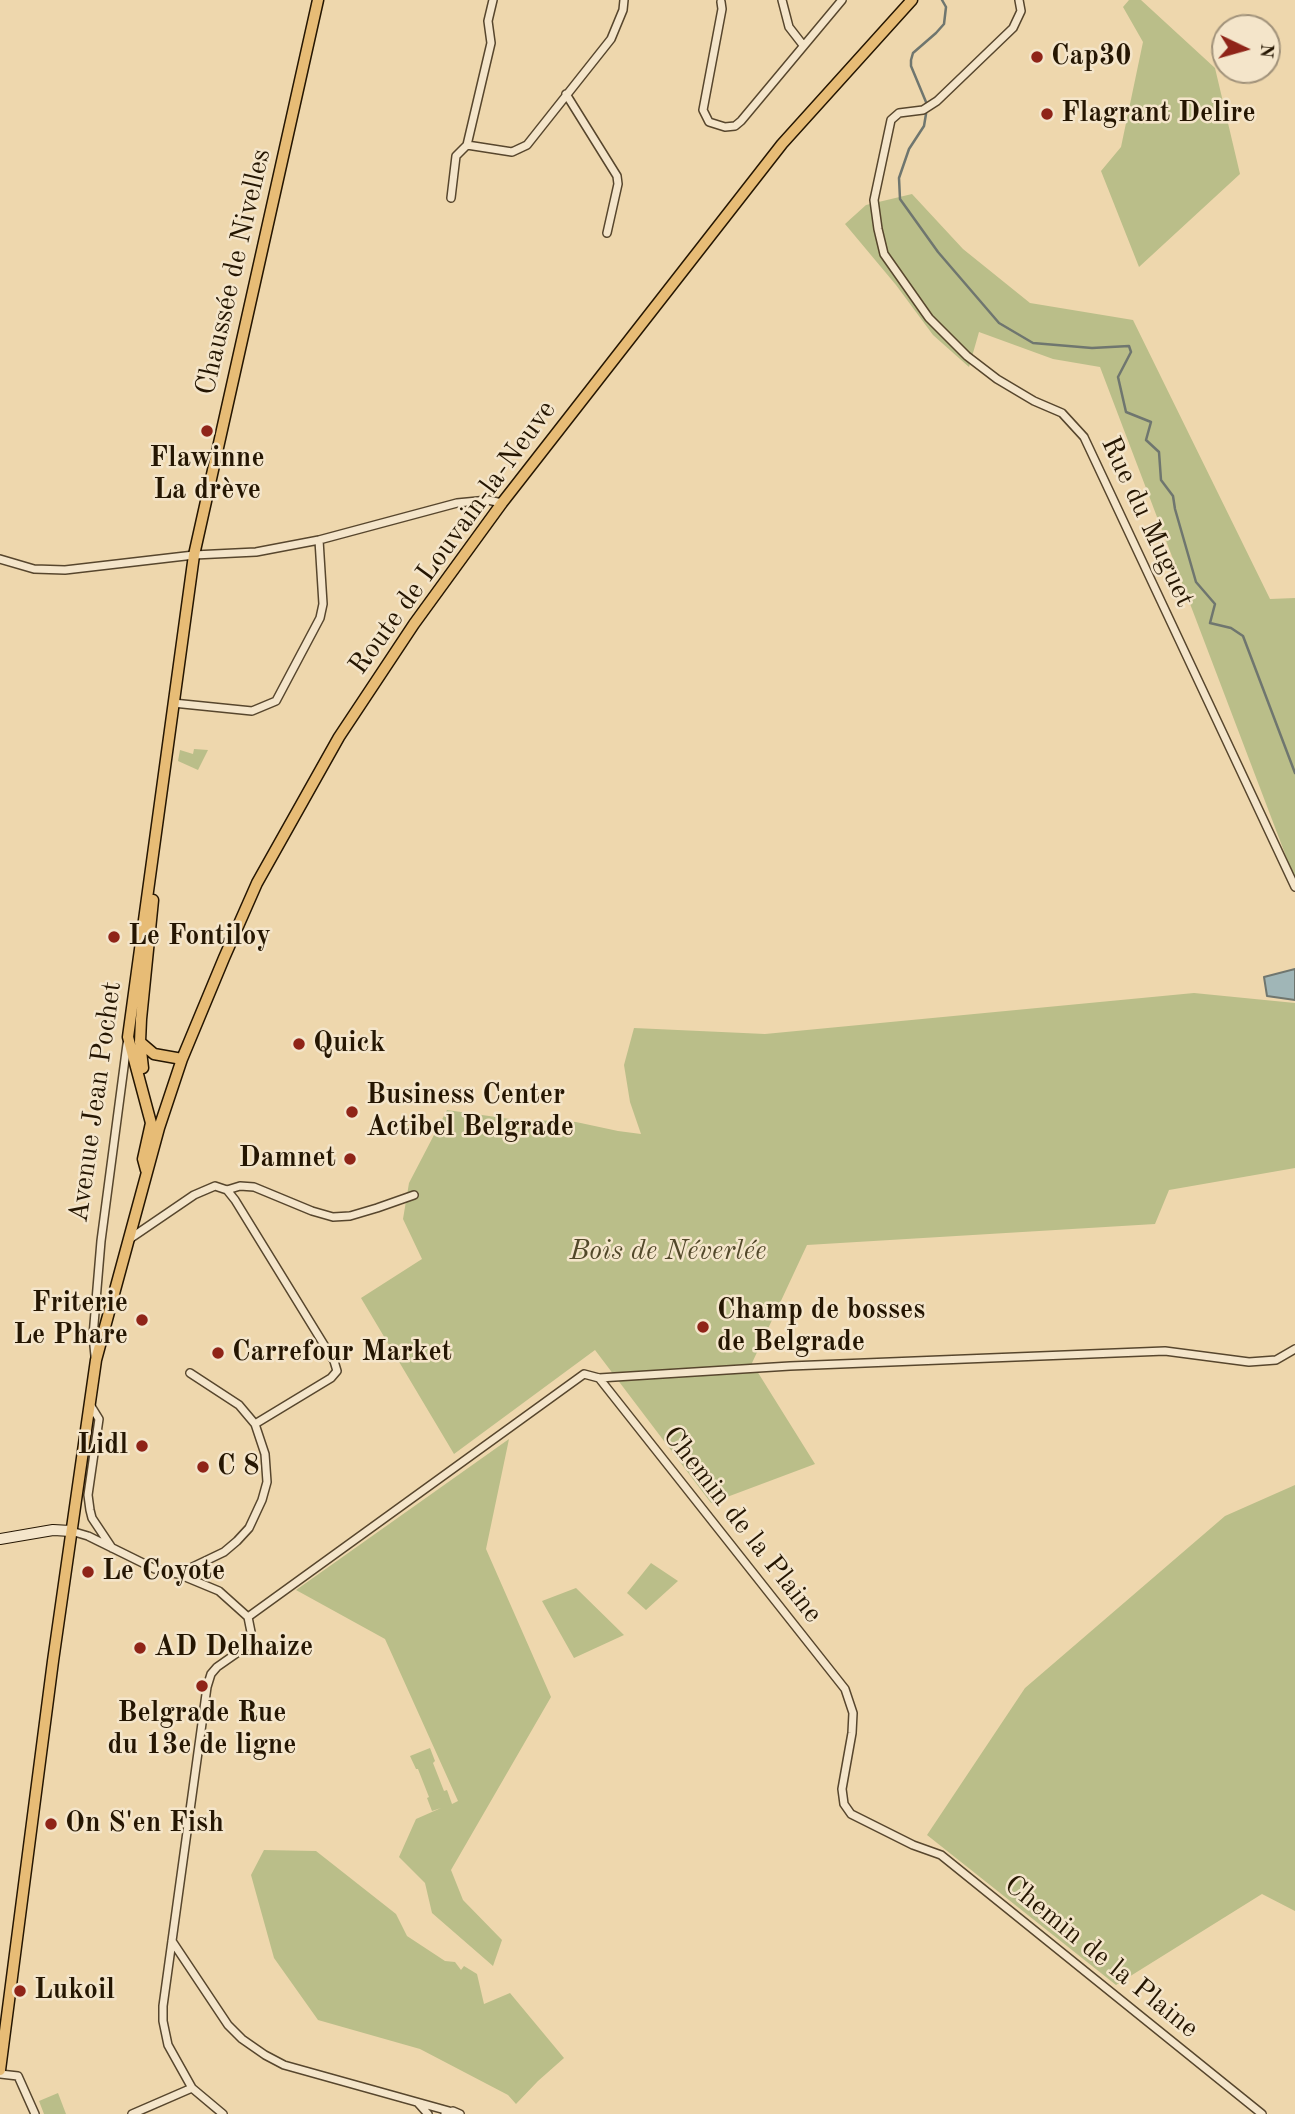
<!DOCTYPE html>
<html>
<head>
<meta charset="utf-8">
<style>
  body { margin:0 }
  #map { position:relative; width:1295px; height:2114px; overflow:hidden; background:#eed7ad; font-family:"Old Standard TT",serif }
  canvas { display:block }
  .north { position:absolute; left:1211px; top:14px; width:70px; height:70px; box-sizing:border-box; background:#f4e5ca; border:2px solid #a1927a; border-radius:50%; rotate:95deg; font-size:19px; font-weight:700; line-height:28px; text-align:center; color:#251602 }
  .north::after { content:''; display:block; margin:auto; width:24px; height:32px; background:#8f2418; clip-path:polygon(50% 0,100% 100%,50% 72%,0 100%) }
</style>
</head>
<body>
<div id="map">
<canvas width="1295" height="2114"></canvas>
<div class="north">N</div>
</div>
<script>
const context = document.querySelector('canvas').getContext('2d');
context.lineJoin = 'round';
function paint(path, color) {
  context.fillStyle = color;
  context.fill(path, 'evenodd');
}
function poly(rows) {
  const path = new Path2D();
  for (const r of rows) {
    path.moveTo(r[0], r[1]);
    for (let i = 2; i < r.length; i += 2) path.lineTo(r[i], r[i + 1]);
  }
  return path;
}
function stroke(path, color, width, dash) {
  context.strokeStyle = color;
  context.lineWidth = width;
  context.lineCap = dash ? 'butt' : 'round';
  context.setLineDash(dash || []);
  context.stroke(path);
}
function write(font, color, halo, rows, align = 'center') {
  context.font = font + ' "Old Standard TT",serif';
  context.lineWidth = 5;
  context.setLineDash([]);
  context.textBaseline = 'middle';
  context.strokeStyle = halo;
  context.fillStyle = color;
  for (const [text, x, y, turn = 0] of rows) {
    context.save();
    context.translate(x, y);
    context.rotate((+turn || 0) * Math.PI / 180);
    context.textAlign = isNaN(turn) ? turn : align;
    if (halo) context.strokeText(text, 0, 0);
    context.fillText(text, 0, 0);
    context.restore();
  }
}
const green = poly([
  [1129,0,1141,0,1215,68,1240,174,1139,267,1101,171,1121,147,1143,42,1123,7],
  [912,194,963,249,1030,303,1133,320,1270,599,1295,598,1295,880,1100,367,1053,359,979,332,969,367,933,335,896,285,845,224,866,205],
  [194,749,208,750,198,770,178,761,180,750,193,754],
  [1194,993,1295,1003,1295,1168,1169,1190,1155,1224,807,1245,752,1363,815,1464,711,1503,595,1350,454,1454,361,1298,422,1259,403,1219,409,1183,447,1110,510,1119,576,1122,618,1131,641,1134,630,1102,624,1065,634,1028,765,1034],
  [509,1439,486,1549,551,1697,451,1870,463,1900,502,1940,493,1966,432,1913,425,1883,399,1857,416,1819,441,1808,432,1811,427,1798,429,1797,418,1769,416,1769,410,1756,430,1748,435,1761,433,1763,444,1791,447,1790,452,1804,458,1801,385,1639,296,1590],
  [1295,1485,1295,1911,1262,1894,1116,1985,927,1835,1025,1688,1225,1516],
  [651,1563,678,1581,646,1610,627,1593],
  [576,1588,624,1635,574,1658,542,1601],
  [264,1850,316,1851,396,1914,407,1936,445,1961,455,1962,461,1970,464,1966,477,1974,484,2004,510,1993,564,2058,538,2081,516,2104,508,2095,420,2049,318,2020,274,1958,251,1875],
  [58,2093,66,2114,44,2114,39,2101]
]);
const water = poly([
  [1295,969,1295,1000,1267,996,1264,977,1295,969]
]);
const stream = poly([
  [942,0,946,7,944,24,936,33,913,53,911,60,911,66,926,102,926,114,924,126,909,149,899,178,900,199,938,252,999,323,1033,343,1092,348,1129,346,1131,352,1118,377,1126,412,1151,422,1146,440,1159,452,1161,480,1173,496,1175,509,1196,582,1215,604,1210,623,1231,628,1243,636,1295,773]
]);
const street = poly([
  [782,0,789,27,803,45],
  [1019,0,1021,11,1013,28,937,101,923,110,899,113,891,120,874,200,878,229,884,254,929,318,967,356,997,379,1034,401,1062,413,1084,437,1295,887],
  [721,2,722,9,703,110,709,122,725,127,735,126,741,121,842,0],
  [566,94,617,176,618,184,607,233],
  [467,145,512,152,527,145,611,39,623,10,624,0],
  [451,198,456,156,467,145,491,43,488,21,493,0],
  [0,559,34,569,65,570,194,555,256,552,319,540,457,503,488,500,502,503],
  [173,703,252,711,276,701,320,618,323,604,319,540],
  [227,1190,235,1200,334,1361,337,1371,331,1378,255,1424],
  [128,1240,194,1195,215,1186,227,1190,240,1186,254,1187,312,1211,333,1217,350,1216,377,1208,414,1195],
  [95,1356,93,1336,101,1241,127,1044],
  [599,1378,845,1689,853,1713,852,1733,842,1789,844,1804,851,1814,913,1845,941,1855,1262,2114],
  [91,1406,99,1419,88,1495,90,1510,92,1518,112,1548],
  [71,1531,88,1536,155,1569,178,1574,219,1591,248,1617],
  [178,1574,224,1552,237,1541,249,1528,262,1500,267,1482,265,1454,255,1424,239,1405,190,1373],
  [248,1617,584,1374,599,1378,790,1366,1165,1351,1249,1362,1276,1360,1295,1349],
  [172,1941,228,2025,242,2039,265,2055,284,2065,449,2111],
  [0,2074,18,2076,35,2114],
  [418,2103,428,2114],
  [445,2113,453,2111,460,2114],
  [132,2114,192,2088],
  [223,2114,192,2088,168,2045,163,2021,163,2006,207,1687,211,1674,217,1667,247,1646,252,1637,248,1617]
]);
const secondary = poly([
  [0,1539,53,1530,71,1531]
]);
const primary = poly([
  [140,1042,154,1054,182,1059],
  [143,1068,140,1042,141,1019,153,900],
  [146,1170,143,1159,151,1123,128,1037,194,555,318,0],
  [0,2070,53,1661,96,1360,159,1128,182,1059,224,958,257,883,339,737,414,624,502,503,782,144,912,0]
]);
const markers = [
  [1037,57,7,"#8f2418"],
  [1047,114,7,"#8f2418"],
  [207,431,7,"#8f2418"],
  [114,937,7,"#8f2418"],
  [299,1044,7,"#8f2418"],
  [352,1112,7,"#8f2418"],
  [350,1159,7,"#8f2418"],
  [142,1320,7,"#8f2418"],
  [703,1327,7,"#8f2418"],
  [218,1353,7,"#8f2418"],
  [142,1446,7,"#8f2418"],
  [203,1467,7,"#8f2418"],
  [88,1572,7,"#8f2418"],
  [140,1648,7,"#8f2418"],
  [202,1686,7,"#8f2418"],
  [51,1824,7,"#8f2418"],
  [20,1991,7,"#8f2418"]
];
const poiNames = [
  ["Cap30",1051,57],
  ["Flagrant Delire",1061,114],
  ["Flawinne",207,459,"center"],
  ["La drève",207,491,"center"],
  ["Le Fontiloy",128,937],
  ["Quick",313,1044],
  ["Business Center",366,1096],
  ["Actibel Belgrade",366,1128],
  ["Damnet",336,1159,"right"],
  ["Friterie",128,1304,"right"],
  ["Le Phare",128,1336,"right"],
  ["Champ de bosses",717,1311],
  ["de Belgrade",717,1343],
  ["Carrefour Market",232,1353],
  ["Lidl",128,1446,"right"],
  ["C 8",217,1467],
  ["Le Coyote",102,1572],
  ["AD Delhaize",154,1648],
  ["Belgrade Rue",202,1714,"center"],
  ["du 13e de ligne",202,1746,"center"],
  ["On S'en Fish",65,1824],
  ["Lukoil",34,1991]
];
const streetNames = [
  ["Chaussée de Nivelles",234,272,-77],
  ["Rue du Muguet",1147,522,65],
  ["Route de Louvain-la-Neuve",453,538,-54],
  ["Avenue Jean Pochet",96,1102,-82],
  ["Chemin de la Plaine",742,1525,52],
  ["Chemin de la Plaine",1101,1957,39]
];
const parkNames = [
  ["Bois de Néverlée",668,1252]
];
paint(green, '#babe89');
paint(water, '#a0b6b7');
stroke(water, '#6f766f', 2);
stroke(stream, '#6f766f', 2.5);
stroke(street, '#57462d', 10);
stroke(secondary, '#251602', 12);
stroke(primary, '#251602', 13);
stroke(street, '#f4e5ca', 7);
stroke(secondary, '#f4e5ca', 10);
stroke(primary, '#e7bc76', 10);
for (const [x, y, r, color] of markers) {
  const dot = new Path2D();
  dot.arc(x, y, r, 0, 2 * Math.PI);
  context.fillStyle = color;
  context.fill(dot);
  stroke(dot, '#f4e5ca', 2.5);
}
write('bold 28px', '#251602', '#f4e5ca', poiNames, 'left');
write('28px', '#251602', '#f4e5ca', streetNames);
write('italic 28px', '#52482a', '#f4e5ca', parkNames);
</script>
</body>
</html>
